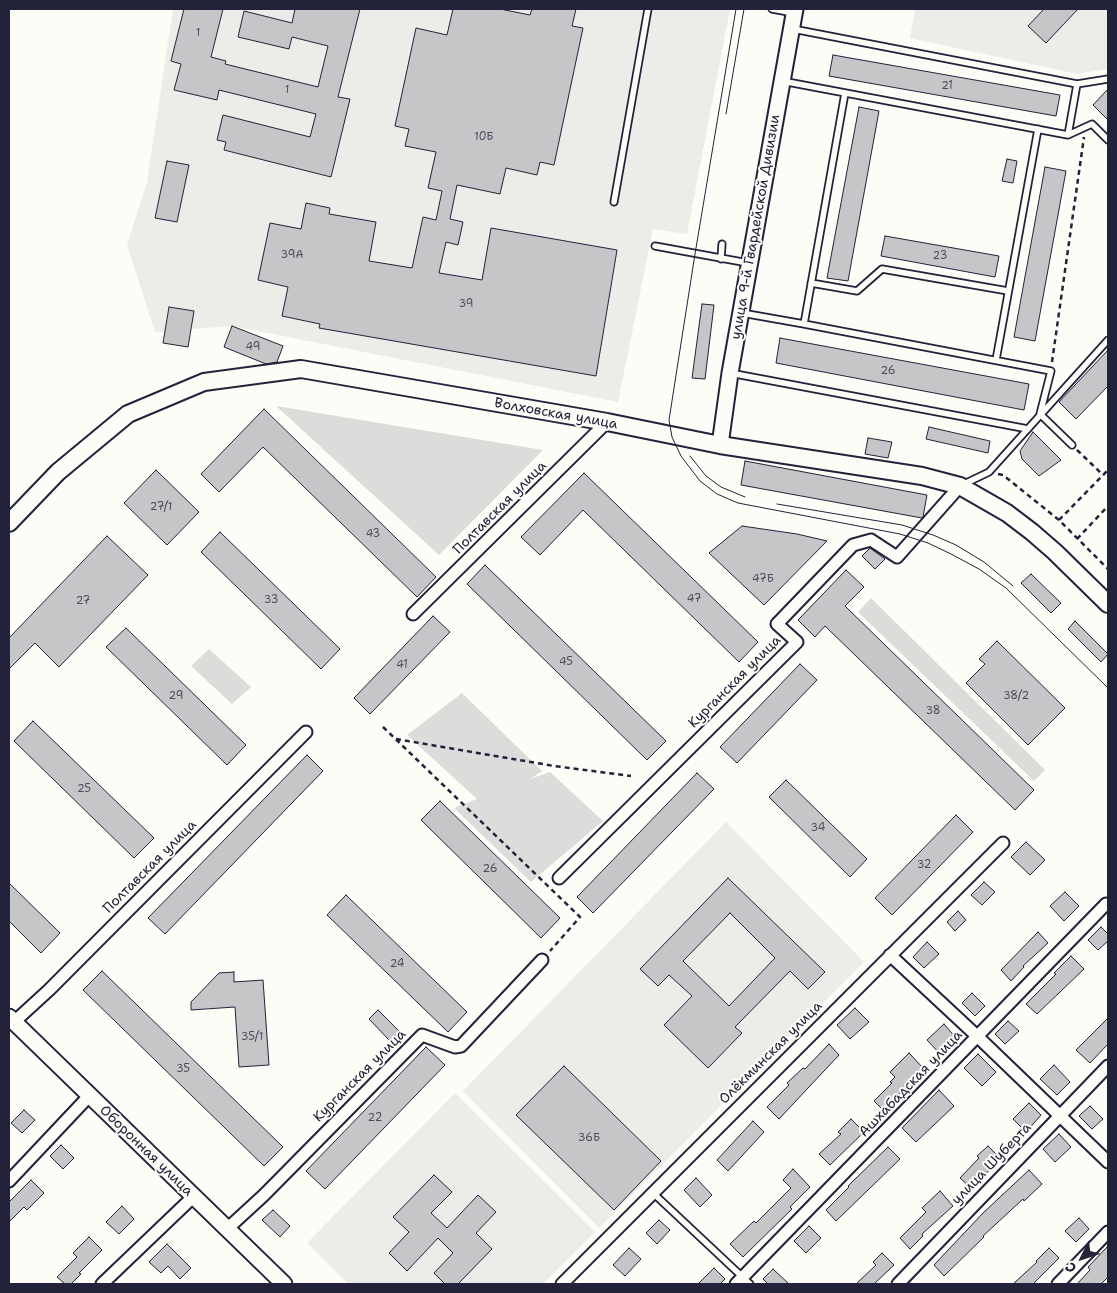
<!DOCTYPE html>
<html>
<head>
<meta charset="utf-8">
<style>
  body { margin:0 }
  #map { position:relative; width:1117px; height:1293px; overflow:hidden; background:#fdfcf7; font-family:"Shantell Sans",sans-serif }
  canvas { display:block }
  .frame { position:absolute; inset:0; border:10px solid #22223b; pointer-events:none }
  .north { position:absolute; left:1057px; top:1233px; width:50px; height:50px; -webkit-text-stroke:4px #fdfcf7; paint-order:stroke; rotate:229deg; font-size:14px; font-weight:700; line-height:20px; text-align:center; color:#22223b }
  .north::after { content:''; display:block; margin:auto; width:18px; height:22px; background:#22223b; clip-path:polygon(50% 0,100% 100%,50% 72%,0 100%) }
</style>
</head>
<body>
<div id="map">
<canvas width="1117" height="1293"></canvas>
<div class="frame"></div>
<div class="north">С</div>
</div>
<script>
const context = document.querySelector('canvas').getContext('2d');
context.lineJoin = 'round';
function paint(path, color) {
  context.fillStyle = color;
  context.fill(path, 'evenodd');
}
function poly(rows) {
  const path = new Path2D();
  for (const r of rows) {
    path.moveTo(r[0], r[1]);
    for (let i = 2; i < r.length; i += 2) path.lineTo(r[i], r[i + 1]);
  }
  return path;
}
function stroke(path, color, width, dash) {
  context.strokeStyle = color;
  context.lineWidth = width;
  context.lineCap = dash ? 'butt' : 'round';
  context.setLineDash(dash || []);
  context.stroke(path);
}
function write(font, color, halo, rows, align = 'center') {
  context.font = font + ' "Shantell Sans",sans-serif';
  context.lineWidth = 4;
  context.setLineDash([]);
  context.textBaseline = 'middle';
  context.strokeStyle = halo;
  context.fillStyle = color;
  for (const [text, x, y, turn = 0] of rows) {
    context.save();
    context.translate(x, y);
    context.rotate((+turn || 0) * Math.PI / 180);
    context.textAlign = isNaN(turn) ? turn : align;
    if (halo) context.strokeText(text, 0, 0);
    context.fillText(text, 0, 0);
    context.restore();
  }
}
const built = poly([
  [173,9,730,9,687,234,653,229,618,402,232,326,155,332,127,245,147,182],
  [915,9,1108,9,1108,69,1077,74,910,38],
  [726,822,864,962,599,1228,463,1091],
  [455,1093,595,1232,543,1284,348,1284,307,1243]
]);
const green = poly([
  [276,406,543,450,439,555],
  [871,598,1045,770,1034,781,858,612],
  [209,649,251,687,232,704,191,666],
  [462,693,542,771,530,779,550,772,603,821,531,882,454,808,477,799,407,735]
]);
const building = poly([
  [184,9,223,9,211,57,226,61,225,64,318,87,328,46,292,37,289,49,238,37,244,11,292,23,295,9,360,9,338,97,350,99,331,177,224,150,226,142,217,140,223,115,310,137,316,114,219,90,217,100,174,90,181,64,171,61,184,9],
  [453,9,500,9,530,15,532,9,576,9,572,26,583,28,554,165,540,162,537,175,506,168,500,194,457,185,450,219,463,222,458,245,446,242,439,273,482,280,491,228,617,250,596,376,319,328,320,324,282,316,288,287,258,280,270,223,301,229,306,203,330,208,329,214,376,222,369,261,412,268,423,217,436,220,442,191,428,188,436,152,405,146,409,129,395,126,416,28,447,35,453,9],
  [1044,9,1078,9,1046,43,1028,26,1044,9],
  [833,55,1060,95,1056,116,829,76,833,55],
  [1108,89,1108,120,1093,105,1108,89],
  [859,107,879,111,848,281,827,278,859,107],
  [1007,159,1017,161,1013,183,1002,181,1007,159],
  [167,161,189,165,177,222,155,218,167,161],
  [1045,167,1066,171,1035,341,1014,337,1045,167],
  [885,236,999,256,995,277,881,256,885,236],
  [702,304,714,305,705,379,692,378,702,304],
  [169,307,194,311,188,347,163,343,169,307],
  [232,326,283,346,277,362,266,364,224,347,232,326],
  [780,338,1029,384,1024,410,776,363,780,338],
  [1108,350,1108,386,1076,419,1059,402,1108,350],
  [264,409,436,577,417,597,263,447,219,492,201,474,264,409],
  [929,427,990,441,988,453,926,439,929,427],
  [1033,432,1061,460,1039,476,1022,459,1020,451,1033,432],
  [868,438,892,442,888,458,865,454,868,438],
  [745,461,927,495,923,517,922,518,741,485,745,461],
  [156,470,199,512,167,545,124,503,156,470],
  [584,473,758,642,739,662,583,510,540,555,521,537,584,473],
  [742,526,797,534,827,541,764,605,709,553,742,526],
  [220,532,340,649,321,669,201,552,220,532],
  [107,536,148,575,59,667,35,643,9,669,9,638,107,536],
  [870,548,885,559,875,569,862,556,870,548],
  [485,565,666,741,647,760,467,584,485,565],
  [846,570,864,587,845,606,1034,790,1015,810,825,626,815,637,798,620,846,570],
  [1031,574,1061,603,1051,613,1021,583,1031,574],
  [433,616,450,632,370,714,354,698,433,616],
  [1075,621,1108,654,1101,662,1068,629,1075,621],
  [126,628,246,745,227,765,106,647,126,628],
  [997,641,1065,708,1028,745,966,683,985,664,979,659,997,641],
  [800,664,817,680,737,763,720,747,800,664],
  [33,721,154,838,134,858,14,741,33,721],
  [307,755,323,771,165,934,148,918,307,755],
  [697,773,714,789,593,913,577,897,697,773],
  [786,780,867,859,850,877,769,797,786,780],
  [440,801,560,918,541,938,421,820,440,801],
  [956,815,973,832,892,915,875,898,956,815],
  [1026,842,1045,860,1030,875,1011,857,1026,842],
  [728,878,825,972,808,989,790,971,735,1027,742,1033,708,1068,664,1025,692,996,669,975,658,986,640,969,728,878],
  [730,913,775,958,729,1006,683,961,730,913],
  [984,882,995,892,982,905,971,895,984,882],
  [9,883,60,933,41,953,9,921,9,883],
  [1065,892,1079,906,1064,921,1050,906,1065,892],
  [346,895,467,1012,448,1032,327,915,346,895],
  [958,911,966,920,955,931,947,922,958,911],
  [1101,927,1108,934,1108,941,1098,950,1088,940,1101,927],
  [1038,932,1048,943,1023,966,1024,967,1011,981,1001,970,1038,932],
  [927,942,939,954,924,968,913,957,927,942],
  [1071,956,1084,969,1037,1014,1026,1004,1056,974,1054,973,1071,956],
  [102,971,283,1147,264,1166,83,990,102,971],
  [234,972,234,982,263,980,269,1065,239,1067,235,1007,191,1010,191,1002,219,973,234,972],
  [972,993,985,1006,975,1016,962,1003,972,993],
  [855,1008,869,1022,850,1039,837,1025,855,1008],
  [378,1010,400,1032,390,1041,369,1019,378,1010],
  [1108,1018,1108,1044,1090,1063,1076,1050,1108,1018],
  [1008,1021,1019,1031,1005,1044,995,1034,1008,1021],
  [944,1024,956,1038,940,1054,927,1040,944,1024],
  [829,1044,839,1055,779,1119,767,1107,789,1085,787,1083,803,1068,805,1069,829,1044],
  [426,1047,445,1065,325,1189,306,1171,426,1047],
  [909,1053,924,1069,883,1110,874,1101,892,1083,890,1082,895,1077,890,1072,909,1053],
  [978,1054,996,1072,982,1086,964,1068,978,1054],
  [1054,1065,1070,1082,1057,1095,1040,1079,1054,1065],
  [564,1066,661,1161,614,1210,516,1115,564,1066],
  [939,1090,954,1106,916,1142,902,1128,939,1090],
  [1029,1103,1041,1115,1026,1132,1013,1119,1029,1103],
  [1090,1106,1103,1119,1092,1129,1079,1116,1090,1106],
  [24,1110,35,1120,22,1133,11,1123,24,1110],
  [851,1119,864,1132,830,1165,819,1154,841,1134,838,1132,851,1119],
  [753,1121,764,1132,728,1171,717,1160,753,1121],
  [1059,1134,1071,1147,1055,1162,1043,1149,1059,1134],
  [61,1145,74,1158,63,1169,50,1156,61,1145],
  [988,1146,1001,1159,971,1188,960,1178,979,1158,977,1156,988,1146],
  [888,1147,900,1159,836,1221,826,1210,849,1187,848,1186,888,1147],
  [793,1169,810,1187,790,1207,792,1209,743,1257,730,1244,754,1221,756,1223,791,1188,783,1180,793,1169],
  [1029,1170,1042,1184,1024,1201,1023,1199,983,1236,984,1237,944,1276,934,1265,983,1213,1029,1170],
  [434,1175,452,1192,431,1213,447,1228,478,1195,496,1212,476,1233,492,1249,458,1284,445,1284,434,1273,453,1253,438,1238,407,1271,389,1253,409,1232,393,1217,434,1175],
  [696,1178,712,1195,700,1207,684,1190,696,1178],
  [31,1180,44,1193,27,1210,24,1207,9,1222,9,1202,31,1180],
  [940,1191,953,1206,922,1234,923,1236,910,1249,900,1238,926,1212,922,1208,940,1191],
  [122,1206,134,1219,119,1234,106,1222,122,1206],
  [273,1210,290,1226,280,1237,262,1220,273,1210],
  [1079,1218,1089,1229,1076,1242,1065,1231,1079,1218],
  [659,1220,670,1230,657,1244,646,1233,659,1220],
  [809,1226,821,1238,806,1253,794,1241,809,1226],
  [89,1237,102,1250,79,1273,81,1274,71,1284,65,1284,57,1277,77,1257,73,1253,89,1237],
  [167,1244,191,1268,180,1279,168,1266,161,1273,149,1262,167,1244],
  [1108,1246,1108,1277,1101,1284,1077,1284,1090,1270,1088,1267,1108,1246],
  [629,1248,641,1259,625,1276,613,1265,629,1248],
  [1049,1248,1059,1258,1033,1284,1013,1284,1037,1262,1036,1261,1049,1248],
  [882,1253,894,1265,874,1284,856,1284,876,1265,873,1262,882,1253],
  [714,1268,725,1279,720,1284,698,1284,714,1268],
  [773,1269,789,1284,768,1284,763,1279,773,1269]
]);
const path = poly([
  [1052,362,1084,137],
  [1077,450,1103,475],
  [998,474,1003,475,1059,520,1108,569],
  [1059,520,1108,470],
  [1077,539,1108,506],
  [383,727,580,917,550,951],
  [396,739,554,766,631,776]
]);
const service = poly([
  [772,9,794,13],
  [793,29,1077,84,1108,79],
  [782,81,1068,135,1092,124,1108,140],
  [845,93,804,324,1051,371,1040,414,1072,445],
  [1068,135,1077,84],
  [614,202,648,9],
  [655,246,748,263],
  [721,259,722,244],
  [811,283,857,291,882,269,1008,291],
  [742,313,804,324],
  [996,360,1038,129],
  [730,373,1028,429],
  [962,485,989,472,1108,340],
  [653,1193,750,1284]
]);
const minor = poly([
  [413,614,607,422],
  [559,878,797,642,777,624,853,545,871,540,897,557,960,486],
  [890,955,978,1037,1108,1162],
  [14,1022,49,990,306,732],
  [9,1181,90,1095],
  [227,1229,264,1195,422,1035,455,1047,461,1046,542,960],
  [102,1284,194,1196],
  [562,1284,1003,843],
  [736,1284,1106,904],
  [898,1284,1108,1066],
  [1058,1284,1108,1232]
]);
const tertiary = poly([
  [720,445,730,373,795,9],
  [9,1017,284,1284]
]);
const secondary = poly([
  [9,523,58,472,128,414,204,382,301,369,607,422,720,445,922,476,960,486,1007,513,1032,532,1055,552,1108,604]
]);
const tram = poly([
  [736,9,695,254,669,420,672,437,681,456,700,481,717,494,738,503,900,534,928,543,951,554,979,569,1006,588,1108,688],
  [726,114,744,9],
  [690,456,706,476,721,487,745,497],
  [777,504,902,525,933,535,956,545,984,562,1013,586]
]);
const numberNames = [
  ["1",198,33],
  ["21",947,86],
  ["1",287,90],
  ["10Б",484,137],
  ["39А",292,255],
  ["23",940,256],
  ["39",466,304],
  ["49",253,347],
  ["26",888,371],
  ["27/1",161,507],
  ["43",373,534],
  ["47Б",763,579],
  ["47",694,599],
  ["33",271,600],
  ["27",83,601],
  ["45",566,662],
  ["41",402,665],
  ["29",176,696],
  ["38/2",1016,696],
  ["38",933,711],
  ["25",84,789],
  ["34",818,828],
  ["32",924,865],
  ["26",490,869],
  ["24",397,964],
  ["35/1",252,1037],
  ["35",183,1069],
  ["22",375,1118],
  ["36Б",589,1138]
];
const streetNames = [
  ["улица 9-й Гвардейской Дивизии",756,227,-80],
  ["Волховская улица",556,414,10],
  ["Полтавская улица",500,508,-45],
  ["Курганская улица",735,682,-45],
  ["Полтавская улица",150,867,-45],
  ["Олёкминская улица",771,1053,-45],
  ["Курганская улица",360,1076,-45],
  ["Ашхабадская улица",911,1084,-46],
  ["Оборонная улица",146,1151,44],
  ["улица Шуберта",992,1164,-46]
];
paint(built, '#ecece9');
paint(green, '#dddcdb');
paint(building, '#c6c6c8');
stroke(building, '#22223b', 1);
stroke(service, '#22223b', 9);
stroke(minor, '#22223b', 15);
stroke(tertiary, '#22223b', 19);
stroke(secondary, '#22223b', 20);
stroke(path, '#22223b', 2.5, [5, 4]);
stroke(service, '#fdfcf7', 5.5);
stroke(minor, '#fdfcf7', 11);
stroke(tertiary, '#fdfcf7', 15);
stroke(secondary, '#fdfcf7', 16);
stroke(tram, '#22223b', 1);
write('11px', '#4b4b5e', null, numberNames);
write('14px', '#22223b', '#fdfcf7', streetNames);
</script>
</body>
</html>
